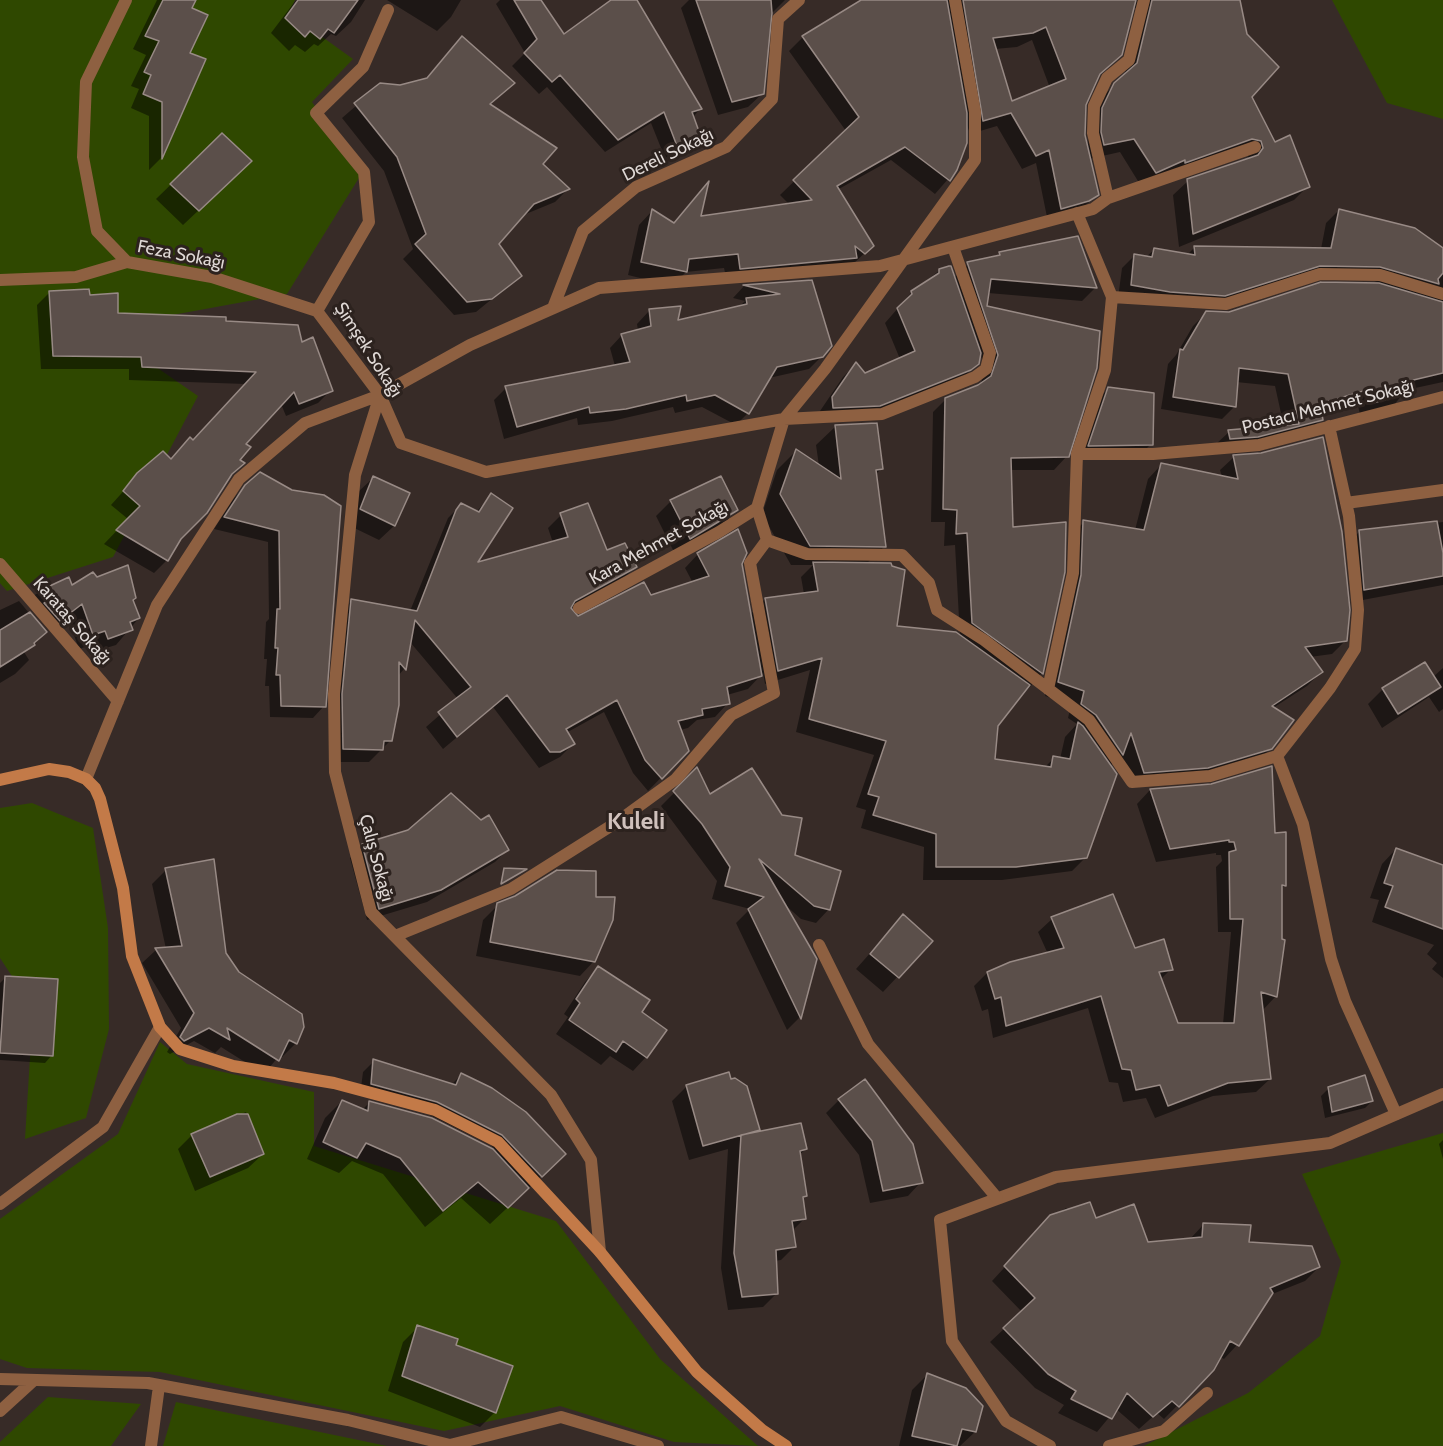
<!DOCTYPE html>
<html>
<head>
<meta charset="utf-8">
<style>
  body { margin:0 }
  canvas { display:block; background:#372b27 }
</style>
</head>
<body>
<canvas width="1443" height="1446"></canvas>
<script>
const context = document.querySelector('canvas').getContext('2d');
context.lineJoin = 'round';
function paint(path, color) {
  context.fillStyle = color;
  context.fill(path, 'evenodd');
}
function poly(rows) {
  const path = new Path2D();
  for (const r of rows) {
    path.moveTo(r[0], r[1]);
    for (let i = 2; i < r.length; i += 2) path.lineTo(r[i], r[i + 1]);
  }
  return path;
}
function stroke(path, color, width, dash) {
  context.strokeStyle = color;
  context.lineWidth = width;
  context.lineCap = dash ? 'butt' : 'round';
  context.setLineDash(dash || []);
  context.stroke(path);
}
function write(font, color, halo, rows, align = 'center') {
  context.font = font + ' Cabin,sans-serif';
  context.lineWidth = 6;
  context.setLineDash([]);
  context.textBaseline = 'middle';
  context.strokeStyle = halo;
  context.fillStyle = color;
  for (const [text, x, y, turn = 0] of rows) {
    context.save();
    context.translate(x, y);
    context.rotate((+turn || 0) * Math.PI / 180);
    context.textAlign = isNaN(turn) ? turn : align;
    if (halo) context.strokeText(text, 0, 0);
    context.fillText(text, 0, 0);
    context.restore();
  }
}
const green = poly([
  [0,0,295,0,289,13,353,59,312,102,362,173,287,294,145,320,133,351,198,396,113,557,7,591,0,583],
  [1332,0,1443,0,1443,119,1387,103],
  [32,803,93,828,108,928,109,1029,86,1118,25,1139,33,1008,0,958,0,808],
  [160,1042,187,1064,314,1092,314,1146,556,1221,660,1359,758,1446,674,1442,560,1406,444,1431,160,1372,27,1368,0,1359,0,1219,118,1134],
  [1443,1133,1443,1446,1144,1446,1248,1393,1320,1336,1341,1262,1302,1174],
  [48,1397,141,1404,111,1446,0,1446,0,1442],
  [176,1402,387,1446,163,1446]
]);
const shadow = poly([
  [157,0,194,0,191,9,188,54,204,60,161,158,149,170,149,116,131,108,139,89,131,86,146,55,133,49],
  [296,0,365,0,351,22,336,36,331,34,318,46,314,44,305,52,295,45,289,51,271,33],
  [387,0,461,0,451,17,437,31],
  [500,0,540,0,563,36,613,0,636,0,700,109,693,117,699,136,687,149,665,158,651,123,605,152,547,87,539,94,512,66,525,53,496,4],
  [689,0,785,0,771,14,763,93,748,107,718,115,681,8],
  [864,0,1240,0,1250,97,1274,144,1308,186,1294,200,1179,247,1173,195,1188,181,1249,159,1247,155,1141,186,1120,152,1089,159,1097,194,1083,208,1048,222,1036,163,1022,169,997,126,970,134,965,119,956,170,935,194,891,160,837,190,872,246,850,267,727,282,724,268,686,272,672,286,628,275,639,225,652,211,673,224,706,186,699,218,790,205,780,195,846,131,789,51,803,37],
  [1132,7,1136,8,1139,17,1124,76,1100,99,1089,123,1088,149,1083,135,1084,105,1097,77,1120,55],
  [1032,40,1050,88,1011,103,995,49,1017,47],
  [462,38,499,96,489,105,541,164,568,189,555,202,521,216,497,244,520,276,476,312,454,315,403,259,413,249,384,171,342,118,380,85,401,87,425,80],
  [222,135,235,176,183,225,156,199],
  [1339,210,1443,250,1443,382,1406,390,1394,405,1360,415,1357,401,1320,412,1321,419,1308,432,1243,449,1216,444,1229,432,1284,427,1275,386,1236,382,1235,406,1222,419,1161,409,1168,364,1176,355,1193,326,1206,313,1229,313,1383,284,1368,279,1306,278,1211,308,1118,298,1122,268,1135,255,1146,257,1155,249,1187,255,1195,247,1321,249,1326,223],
  [1077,238,1095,288,1082,301,988,293,985,308,1067,456,1054,470,1010,470,1011,528,1063,572,1041,674,997,725,993,760,1044,768,1054,758,1060,759,1065,737,1077,724,1068,718,1071,705,1045,696,1068,589,1070,536,1084,522,1135,530,1148,479,1161,465,1222,477,1220,470,1234,457,1346,640,1332,654,1310,657,1321,672,1307,686,1273,708,1271,748,1257,762,1131,786,1121,755,1109,767,1086,857,1072,871,1002,880,923,880,924,847,861,828,866,810,856,807,874,755,796,732,810,670,765,684,763,673,748,689,727,695,728,703,715,717,697,720,688,728,680,730,688,750,648,791,633,773,604,712,566,733,573,744,560,757,539,768,493,707,443,749,426,727,458,699,410,642,404,669,398,676,391,740,369,762,330,762,339,614,352,600,410,611,448,518,461,505,476,512,492,495,474,565,553,543,548,528,561,515,606,551,635,567,622,580,569,609,578,618,693,583,685,568,698,554,740,564,750,615,765,599,804,594,801,577,813,565,791,565,762,514,777,470,796,451,819,466,816,445,836,426,881,469,875,475,885,546,866,564,896,627,960,637,955,545,944,546,945,522,931,522,933,412,946,399,980,385,986,369,980,353,977,363,964,377,866,418,821,420,820,411,843,377,856,364,865,375,900,359,885,323,912,292,940,270,954,278,968,264,996,257,1000,253],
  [811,281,822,356,809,369,769,378,748,413,736,425,702,407,675,413,673,407,612,421,578,425,577,418,504,439,494,400,506,388,615,366,610,348,622,335,638,331,637,324,649,311,677,322,739,307,745,301,733,298,744,286],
  [50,292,89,296,117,315,224,323,301,344,331,390,318,403,286,416,281,404,244,444,228,477,180,538,167,560,154,573,104,544,128,519,111,505,138,475,170,460,190,439,192,441,245,384,129,380,129,369,41,369,37,305],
  [1109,388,1151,444,1136,459,1075,460,1094,403],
  [373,478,394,526,379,540,346,524,358,492],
  [246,486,292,492,324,706,313,718,270,717,269,686,265,686,267,659,264,659,266,622,269,619,268,542,214,529,234,498],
  [671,501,736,510,721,525,674,552,656,516],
  [1443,522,1443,585,1352,602,1346,545,1359,532],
  [68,579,73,591,132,601,139,618,116,645,93,652,91,645,79,649,67,616,53,627,29,600,36,594],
  [19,601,45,632,24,652,29,660,15,674,0,683,0,610],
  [1424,664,1433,677,1443,668,1443,709,1439,712,1429,697,1382,728,1368,704,1383,689],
  [697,770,710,796,781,816,793,856,829,909,816,923,801,919,784,904,815,960,799,1018,787,1030,736,923,750,909,712,899,717,881,661,806],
  [1150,790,1274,834,1285,885,1280,890,1276,996,1262,1011,1270,1079,1256,1092,1213,1096,1155,1118,1146,1098,1123,1102,1118,1083,1109,1082,1088,1008,993,1038,988,1009,982,1011,974,986,987,973,1048,954,1038,932,1052,919,1112,896,1134,950,1171,969,1160,980,1177,1025,1223,1024,1231,932,1218,932,1216,867,1222,861,1221,855,1216,855,1216,853,1156,862,1137,804],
  [363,845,507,850,495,862,427,902,367,920,350,858],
  [1396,849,1443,866,1443,978,1432,969,1437,963,1427,954,1434,945,1372,922,1379,900,1370,898,1382,864],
  [166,870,238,973,296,1043,282,1057,279,1056,264,1074,221,1047,215,1053,194,1041,170,1054,167,1052,181,1028,142,963,156,950,166,949,152,884],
  [498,905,594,961,580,976,476,956,483,920],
  [903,916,931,941,883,992,856,969],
  [598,968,640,1012,646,1057,633,1071,610,1056,601,1065,556,1034,568,1017,564,1014,585,982],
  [6,977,52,1055,45,1063,0,1060,0,983],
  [374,1061,451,1085,461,1075,553,1165,490,1224,461,1198,425,1227,383,1174,352,1161,339,1173,307,1159,325,1118,342,1101,362,1110,369,1103,431,1119,497,1152,491,1145,426,1113,360,1095,363,1072],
  [687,1086,759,1129,754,1134,806,1149,799,1155,805,1196,802,1199,805,1218,792,1231,795,1246,781,1260,775,1261,777,1293,763,1307,728,1310,721,1268,728,1149,689,1160,672,1101],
  [1328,1089,1372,1101,1365,1108,1325,1118,1321,1096],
  [839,1100,921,1182,908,1196,870,1203,859,1155,826,1113],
  [246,1112,263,1154,248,1168,195,1191,178,1149,192,1135],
  [1443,1140,1443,1159,1439,1144],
  [1066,1208,1147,1244,1190,1239,1203,1225,1319,1267,1305,1281,1270,1295,1237,1345,1224,1359,1220,1357,1213,1369,1164,1419,1157,1413,1139,1429,1116,1409,1097,1432,1058,1413,1064,1405,1035,1388,990,1342,1022,1312,992,1281,1051,1217],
  [418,1327,454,1346,495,1412,480,1427,388,1391,403,1342],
  [927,1375,981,1406,975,1432,960,1446,899,1446,912,1390]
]);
const building = poly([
  [163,0,196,0,192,8,208,15,190,53,206,59,162,159,162,102,143,94,151,75,144,72,159,41,145,36,163,0],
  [298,0,358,0,334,33,328,29,320,39,310,31,305,37,285,18,298,0],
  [514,0,541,0,564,34,611,0,637,0,702,109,692,112,701,137,677,146,664,112,618,140,560,75,552,82,524,53,537,39,514,0],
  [696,0,771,0,772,13,764,94,732,102,696,0],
  [861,0,947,0,967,113,967,143,957,170,950,181,905,147,837,186,874,246,865,254,855,246,857,258,740,269,738,254,689,259,687,272,641,262,652,209,674,223,709,181,701,216,812,200,793,180,859,117,802,36,861,0],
  [963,0,1136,0,1122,55,1100,74,1086,105,1085,135,1099,195,1089,201,1061,209,1049,150,1036,156,1011,113,983,121,963,0],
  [1046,27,1066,79,1012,101,993,38,1033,33,1046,27],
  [1152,0,1240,0,1247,34,1279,67,1252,97,1275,142,1290,135,1310,187,1193,234,1187,179,1258,155,1263,148,1261,141,1252,139,1185,163,1185,160,1156,173,1134,139,1104,145,1101,132,1102,108,1114,83,1137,63,1152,0],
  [462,36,515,83,490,104,557,148,543,164,570,189,534,204,499,244,522,276,492,299,467,302,415,244,426,234,397,157,354,103,380,83,400,85,427,78,462,36],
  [222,133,252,161,199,211,170,184,222,133],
  [1339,209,1415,228,1443,248,1443,273,1438,279,1439,284,1380,267,1320,266,1225,296,1170,292,1131,285,1134,254,1152,257,1154,248,1195,255,1194,246,1331,248,1339,209],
  [1078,236,1097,288,991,279,987,306,1100,331,1097,368,1069,457,1011,458,1013,527,1066,522,1065,572,1043,674,972,623,967,533,956,534,957,510,943,509,945,398,978,385,991,376,998,355,967,262,1000,255,999,252,1078,236],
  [949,266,951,266,981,353,979,364,971,370,880,406,833,408,832,397,856,362,865,373,915,351,897,308,912,294,911,291,939,273,939,269,949,266],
  [812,280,832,346,823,357,777,367,749,414,715,395,687,401,686,395,626,409,590,413,589,407,517,427,505,386,630,362,621,334,651,326,649,309,681,306,678,320,747,304,746,298,780,294,743,285,812,280],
  [1321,282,1379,283,1443,302,1443,373,1405,382,1408,393,1373,403,1370,389,1320,404,1323,420,1258,437,1230,439,1228,430,1299,424,1288,374,1239,368,1236,407,1173,397,1180,349,1183,350,1206,311,1229,312,1321,282],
  [89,289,90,295,118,293,118,313,226,317,226,321,298,325,302,342,313,337,333,391,299,404,294,392,246,444,251,447,240,460,245,463,232,474,207,513,181,539,168,561,116,530,140,506,123,491,137,473,163,451,171,459,190,437,193,440,256,372,142,367,141,357,53,356,49,291,89,289],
  [1108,387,1154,393,1153,445,1088,446,1108,387],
  [877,423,883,469,876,470,886,547,810,546,780,494,796,449,841,479,835,425,877,423],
  [1323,437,1342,532,1350,610,1347,641,1305,647,1323,672,1272,706,1294,720,1272,749,1208,768,1144,773,1131,733,1123,755,1096,715,1081,704,1084,691,1058,682,1081,575,1083,520,1144,530,1161,463,1238,479,1233,455,1261,453,1323,437],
  [260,472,292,490,324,495,341,506,326,707,281,706,280,675,276,675,278,648,275,648,277,609,280,609,279,531,224,517,245,485,260,472],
  [373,476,410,493,395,526,360,509,373,476],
  [721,476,738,510,690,539,670,500,721,476],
  [491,493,513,508,478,562,568,537,560,513,588,503,607,550,625,543,637,567,575,601,571,608,578,616,644,582,651,595,709,576,697,553,738,529,747,553,742,564,762,676,727,687,730,704,702,709,703,715,678,721,689,751,662,779,645,760,617,700,566,729,575,744,560,752,550,752,507,695,457,737,438,712,471,687,415,620,406,670,399,662,399,705,392,741,384,741,383,750,343,749,342,694,351,599,417,611,456,510,461,503,479,512,491,493],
  [1437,521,1443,553,1443,576,1364,590,1359,530,1437,521],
  [813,562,891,563,892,566,905,570,897,626,956,632,1030,685,998,726,995,759,1051,767,1053,756,1070,759,1078,722,1083,726,1117,774,1087,858,1016,867,936,867,936,834,873,815,879,797,868,794,886,741,809,719,822,658,778,671,765,598,818,591,813,562],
  [128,565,136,598,133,600,140,618,130,622,133,630,108,639,105,631,93,635,82,604,60,621,44,603,48,600,41,590,69,577,72,585,93,572,97,577,128,565],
  [30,612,47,632,34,643,35,645,0,667,0,630,30,612],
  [1425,662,1441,687,1398,714,1382,688,1425,662],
  [1272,766,1275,833,1286,832,1286,886,1282,885,1282,939,1285,940,1277,997,1261,992,1271,1079,1228,1083,1168,1106,1160,1085,1136,1090,1131,1070,1122,1069,1101,996,1006,1026,1001,997,995,999,987,972,1010,962,1064,948,1051,917,1113,894,1135,948,1164,939,1173,970,1159,972,1178,1023,1234,1023,1243,919,1230,919,1229,852,1236,850,1234,842,1229,842,1229,840,1170,849,1150,789,1211,784,1272,766],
  [697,767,710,794,752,768,782,815,802,818,795,855,841,871,830,910,814,906,759,859,817,959,801,1019,748,909,764,897,725,886,730,867,702,824,673,791,697,767],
  [451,793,481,820,489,815,509,850,441,890,379,909,362,844,408,830,451,793],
  [1396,848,1443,865,1443,929,1385,907,1393,886,1384,883,1396,848],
  [214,859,226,953,239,972,302,1014,304,1027,297,1044,289,1040,279,1061,227,1028,230,1040,209,1028,184,1041,180,1037,194,1013,155,948,182,946,165,868,214,859],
  [504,868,527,869,501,884,504,868],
  [557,870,596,871,596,897,615,897,613,920,595,962,490,942,497,903,515,896,557,870],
  [903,914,933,941,899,978,870,954,903,914],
  [598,966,650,1000,642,1012,667,1030,647,1058,623,1041,616,1052,569,1020,580,1003,576,999,598,966],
  [5,976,58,979,53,1056,0,1053,5,976],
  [373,1059,456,1085,461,1073,492,1088,526,1112,566,1154,542,1177,502,1135,437,1102,371,1084,373,1059],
  [729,1072,731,1079,735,1078,747,1086,760,1130,703,1146,686,1085,729,1072],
  [1365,1075,1373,1101,1332,1112,1328,1087,1365,1075],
  [865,1079,913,1144,923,1183,883,1191,872,1141,838,1099,865,1079],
  [342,1100,368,1111,369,1101,432,1118,493,1149,529,1188,508,1208,478,1182,443,1211,400,1158,366,1143,357,1158,323,1142,342,1100],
  [237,1114,248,1114,264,1154,210,1177,191,1134,237,1114],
  [801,1123,807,1149,800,1151,807,1196,803,1197,806,1219,792,1221,796,1247,776,1250,778,1294,742,1297,734,1253,741,1135,801,1123],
  [1090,1202,1096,1218,1134,1204,1148,1242,1202,1237,1203,1223,1251,1225,1249,1242,1312,1246,1320,1267,1270,1288,1273,1293,1239,1346,1230,1341,1214,1370,1179,1407,1172,1401,1153,1417,1127,1393,1112,1419,1071,1399,1076,1391,1048,1374,1003,1328,1035,1298,1004,1266,1050,1215,1090,1202],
  [417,1325,458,1339,456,1345,513,1366,496,1413,402,1376,417,1325],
  [927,1373,966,1388,983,1406,976,1432,962,1429,957,1446,912,1436,927,1373]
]);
const lane = poly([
  [1050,1446,1006,1421,952,1341,940,1220,1056,1177,1330,1143,1443,1094]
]);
const street = poly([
  [126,0,86,82,83,157,97,231,127,262],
  [955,0,975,112,975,160,825,369,784,419,757,508,767,540,807,554,902,555,929,583,937,610,984,640,1089,720,1132,782,1210,776,1277,756,1330,688,1355,649,1358,610,1349,516,1329,426],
  [388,10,363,67,316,113,364,172,369,222,317,311,380,395,401,443,486,472,784,419,882,414,975,377,986,369,990,353,953,247],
  [1108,198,1255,147],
  [0,280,76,277,127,262,212,277,317,311],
  [1112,297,1226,304,1320,274,1380,275,1443,294],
  [553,308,583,231,636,187,726,147,772,99,778,19,799,0],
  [380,395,355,475,334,694,335,772,371,912,551,1095,591,1160,600,1252],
  [1077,454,1153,454,1259,445,1443,397],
  [1346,503,1443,490],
  [0,564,118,701],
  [579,608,719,532,757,508],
  [1048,689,1073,573,1077,454,1105,370,1112,297,1077,213],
  [1277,756,1303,824,1331,959,1345,1001,1396,1114],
  [86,779,157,605,239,479,305,423,380,395,470,345,599,288,880,266,1093,209,1108,198,1093,133,1094,106,1107,78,1129,60,1144,0],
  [395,936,511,889,617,822,676,779,731,715,774,693,750,563,767,540],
  [819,945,868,1044,997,1198],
  [0,1204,103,1127,160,1027],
  [0,1379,148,1383,348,1420,450,1445,561,1417,658,1446],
  [0,1411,34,1380],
  [151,1446,159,1386],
  [1109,1446,1164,1431,1207,1393]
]);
const secondary = poly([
  [0,780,49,769,69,772,86,779,95,788,100,799,123,888,132,956,160,1027,180,1049,233,1066,334,1083,435,1110,498,1142,600,1252,697,1372,762,1430,786,1446]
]);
const streetNames = [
  ["Dereli Sokağı",668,155,-26],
  ["Feza Sokağı",181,255,11],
  ["Şimşek Sokağı",368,350,57],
  ["Postacı Mehmet Sokağı",1328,407,-14],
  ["Kara Mehmet Sokağı",659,543,-29],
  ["Karataş Sokağı",72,621,49],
  ["Çalış Sokağı",376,858,75]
];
const districtNames = [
  ["Kuleli",636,822]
];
paint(green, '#2f4800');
paint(shadow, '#0007');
paint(building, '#5b4f4a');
stroke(building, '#988a85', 1.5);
stroke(lane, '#8e6041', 12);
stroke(street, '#8e6041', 12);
stroke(secondary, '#c37a48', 12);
write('18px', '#dfd8d5', '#2c221e', streetNames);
write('bold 24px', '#d0c1bc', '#2c221e', districtNames);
</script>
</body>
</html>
